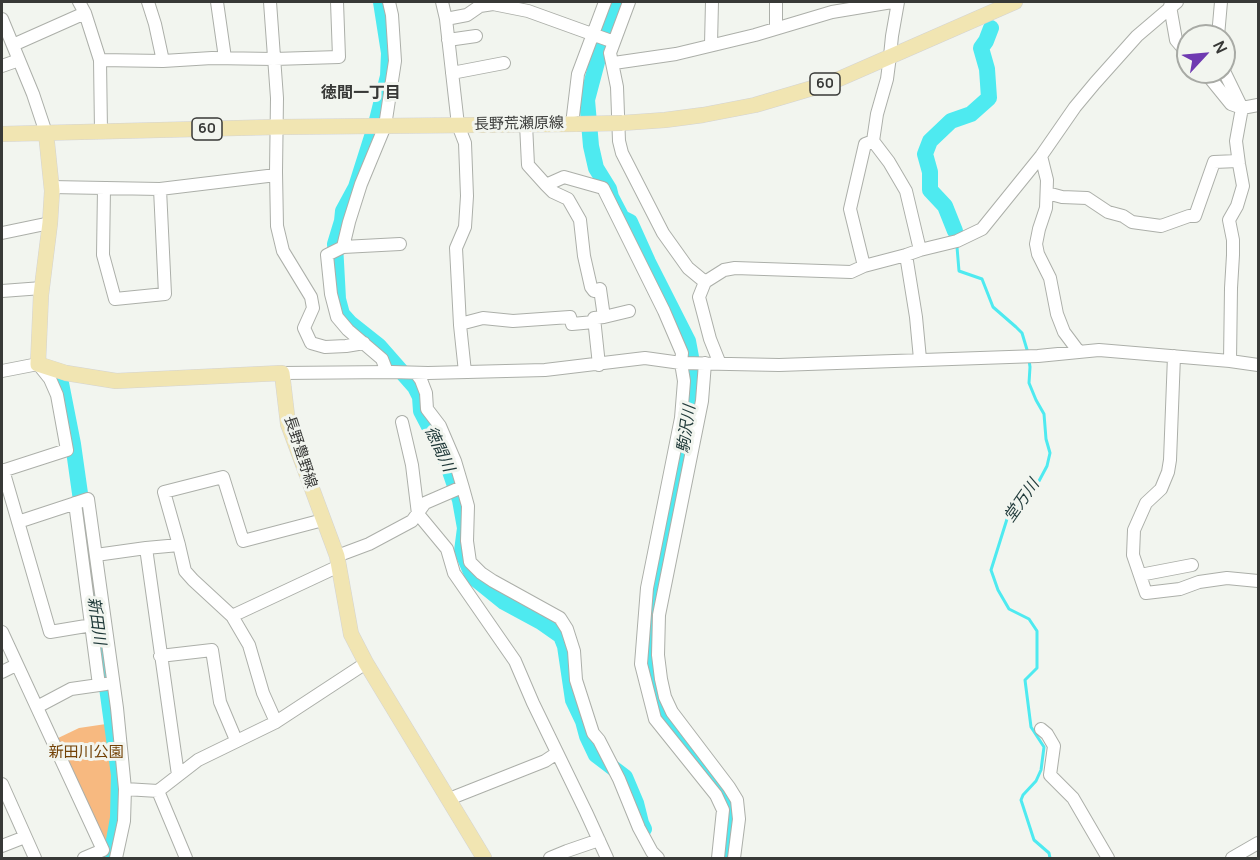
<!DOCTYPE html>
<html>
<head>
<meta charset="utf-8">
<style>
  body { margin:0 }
  #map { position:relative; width:1260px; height:860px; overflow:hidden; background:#f2f5ef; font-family:Manrope,sans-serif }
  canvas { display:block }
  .frame { position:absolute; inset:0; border:3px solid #383937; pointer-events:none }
  .north { position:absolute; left:1176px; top:24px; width:60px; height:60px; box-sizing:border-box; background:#f2f5ef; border:2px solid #a8aaa5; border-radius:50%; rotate:64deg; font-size:16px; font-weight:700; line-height:24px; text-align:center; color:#383937 }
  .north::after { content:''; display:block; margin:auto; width:21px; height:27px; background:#6f3ab1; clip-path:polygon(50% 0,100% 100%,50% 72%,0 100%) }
</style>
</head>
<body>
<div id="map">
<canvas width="1260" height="860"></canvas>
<div class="frame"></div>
<div class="north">N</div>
</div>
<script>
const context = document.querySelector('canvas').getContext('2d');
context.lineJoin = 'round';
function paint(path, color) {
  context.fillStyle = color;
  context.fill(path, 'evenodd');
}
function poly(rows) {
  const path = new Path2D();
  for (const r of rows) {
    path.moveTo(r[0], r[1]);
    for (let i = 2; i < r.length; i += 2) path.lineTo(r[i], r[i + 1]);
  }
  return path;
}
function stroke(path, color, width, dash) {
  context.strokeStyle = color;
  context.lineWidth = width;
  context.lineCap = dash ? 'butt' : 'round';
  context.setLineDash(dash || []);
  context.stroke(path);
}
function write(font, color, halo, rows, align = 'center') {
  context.font = font + ' Manrope,"Noto Sans JP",sans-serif';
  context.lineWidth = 6;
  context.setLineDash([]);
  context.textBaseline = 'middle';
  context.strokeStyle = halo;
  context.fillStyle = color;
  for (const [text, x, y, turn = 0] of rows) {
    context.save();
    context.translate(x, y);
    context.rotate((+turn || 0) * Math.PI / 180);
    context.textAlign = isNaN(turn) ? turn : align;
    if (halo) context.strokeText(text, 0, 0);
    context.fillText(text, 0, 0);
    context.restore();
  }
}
const green = poly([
  [106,724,112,770,113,812,106,852,54,740,79,728]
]);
const stream = poly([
  [957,247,959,271,982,279,993,307,1016,327,1022,333,1028,353],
  [1029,360,1030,367,1029,383,1036,400,1044,414,1046,439,1050,453,1047,466,1039,481,1007,519,991,570,998,590,1009,609,1029,619,1037,631,1037,668,1025,680,1031,727,1044,747,1041,770,1036,781,1023,795,1021,800,1034,840,1049,853,1050,858]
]);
const river = poly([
  [381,2,389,53,388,76,376,124,356,187,343,211,342,221,335,244,338,299,342,314,350,323,379,346,415,387,420,397,421,411,445,457,460,500,465,528,462,551,473,577,504,602,541,622,561,636,565,646,573,700,583,721,587,736,596,755,625,777,636,803,641,823,644,829],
  [617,2,600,51,587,100,591,146,596,168,609,189,611,197,622,218,630,222,648,262,688,341,691,357,690,380,691,417,680,463,675,498,651,613,650,644,652,673,659,708,687,748,723,791,732,818,724,849,724,858],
  [955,231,945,206,930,190,930,172,925,154,930,141,951,121,971,114,989,98,987,69,981,48,986,41,991,28],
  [61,383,73,444,91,571,119,775,118,818,112,851,109,858]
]);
const minor = poly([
  [79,2,85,13,100,60,101,131],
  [148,2,155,24,163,61],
  [217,2,225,58],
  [270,2,277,98,276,172,277,226,283,251,311,297,313,308,304,328,311,343,325,347,346,346,364,343],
  [442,2,446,19,458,125,465,143,467,196,465,227,456,248,460,325,465,372],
  [629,2,610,53,617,87,619,141,622,153,663,233,688,268,705,282],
  [776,2,776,28],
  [898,2,892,36,890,56,887,79,877,114,873,141,889,162,906,191,920,250],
  [1170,6,1176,40,1188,54],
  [2,19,33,94,46,133],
  [446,19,467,15,480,6,493,4,528,11,614,42],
  [1218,36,1221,2],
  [448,40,476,36],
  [711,44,712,2],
  [13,45,85,13],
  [100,60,163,61,212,58,274,59,339,57,337,2],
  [614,63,676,54,755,35,832,12,892,2],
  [2,66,19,60],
  [1224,71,1242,108,1236,141,1239,164,1243,186,1237,206,1229,220,1233,240,1233,255,1231,288,1230,361],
  [1205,72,1231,104,1242,108,1258,105],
  [452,73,504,63],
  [526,124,528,165,546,185,564,177,603,188,664,311,682,353,681,363,684,381,681,418,647,588,641,664,655,719,716,795,723,810,718,858],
  [572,124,578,74,605,2],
  [1041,156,1047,180,1046,208,1039,229,1036,244,1038,254,1050,278,1057,314,1064,332,1079,352],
  [546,185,553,192,568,199,580,220,584,256,591,287,594,291,600,289,604,317,594,318,599,365],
  [51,187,160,189,276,175],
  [104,188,103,255,115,299,165,294,160,189],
  [1047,193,1062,197,1087,198,1108,212,1123,216,1132,222,1161,226,1189,216,1195,216,1214,162,1238,161],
  [2,233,50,223],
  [343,247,400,244],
  [906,255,916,317,920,359],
  [864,266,850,209,865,144,873,141],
  [2,291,42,288],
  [604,317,629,311],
  [460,324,483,318,513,321,570,317,572,324,594,322],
  [1174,356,1170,460,1168,472,1161,489,1146,503,1134,530,1133,555,1146,593,1180,589,1199,582,1227,578,1258,581],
  [705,363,702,401,659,615,658,655,661,679,665,697,672,712,729,787,737,800,739,819,734,858],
  [720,364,710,339,699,297,705,282,724,270,735,268,851,272,864,266,906,255,920,250,957,241,982,229,1041,156,1075,107,1095,83,1137,36,1177,2],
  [2,371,38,364,50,379,57,395,67,450,2,471],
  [387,372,382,359,348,330,337,317,331,294,327,255,343,247,349,222,361,184,385,126,395,61,392,15,389,2],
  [282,373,392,372,428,373,545,370,645,358,681,363,779,365,1038,356,1099,350,1230,361,1258,365],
  [416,373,421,380,426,393,427,409,440,426,455,461,463,488,468,506,467,541,470,562,481,573,493,581,560,618,567,629,574,651,576,680,593,733,599,740,619,779,639,828,652,852,658,858],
  [402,422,412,465,418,514,447,549,454,573,515,661,533,703,586,812,607,858],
  [3,470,50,632,92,625],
  [75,503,99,685],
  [18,522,88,499,117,708,125,789,124,821,116,858],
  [179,545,185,571,193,580,232,616,339,566],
  [146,548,179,545,164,492,223,477,243,541,323,520],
  [96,555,146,548,178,775],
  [337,556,369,544,412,521,425,503,462,487],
  [1140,575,1192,565],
  [232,616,249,645,263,693,276,722],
  [2,632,103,850,84,858],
  [160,656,212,650,220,702,236,740],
  [2,672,16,665],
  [37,707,71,689,106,684],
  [1041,729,1047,734,1054,746,1050,775,1073,798,1108,858],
  [2,784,35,858],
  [125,789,158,791,198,760,276,722,366,663],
  [158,791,186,858],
  [449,799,545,761,557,753],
  [2,846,25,837],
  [550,858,567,851,599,840],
  [1232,858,1258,843]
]);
const major = poly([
  [622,123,665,120,703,115,755,105,816,87,839,79,1015,2],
  [46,133,52,191,50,223,41,295,38,364,66,373,116,381,282,373,288,424,337,556,351,634,366,663,484,858],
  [2,134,277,127,577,124]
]);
const majorBridge = poly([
  [577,124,622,123]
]);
const shields = [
  [825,84,30],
  [207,129,30]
];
const shieldNames = [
  ["60",825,84],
  ["60",207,129]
];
const streetNames = [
  ["長野荒瀬原線",519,124,-1],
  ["長野豊野線",300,452,72]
];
const parkNames = [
  ["新田川公園",86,753]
];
const neighbourhoodNames = [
  ["徳間一丁目",361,94]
];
const waterNames = [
  ["駒沢川",687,429,-82],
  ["徳間川",439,449,65],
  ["堂万川",1022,501,-55],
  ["新田川",96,621,82]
];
paint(green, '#f7b980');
stroke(stream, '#4eeaf0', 3);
stroke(river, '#4eeaf0', 16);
stroke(minor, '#acafa9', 14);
stroke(major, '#d3d3d3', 16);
stroke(minor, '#fff', 12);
stroke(major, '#f1e5b2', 15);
stroke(majorBridge, '#d3d3d3', 16, []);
stroke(majorBridge, '#f1e5b2', 15);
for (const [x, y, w] of shields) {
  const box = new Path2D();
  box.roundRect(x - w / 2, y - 11, w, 22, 4.5);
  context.fillStyle = '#f2f5ef';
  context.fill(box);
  stroke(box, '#383937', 1.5);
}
write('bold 14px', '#383937', null, shieldNames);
write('15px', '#383937', '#f2f5ef', streetNames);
write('15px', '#734206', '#f2f5ef', parkNames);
write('bold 16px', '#383937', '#f2f5ef', neighbourhoodNames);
write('italic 16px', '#1e3838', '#f2f5ef', waterNames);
</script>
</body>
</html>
